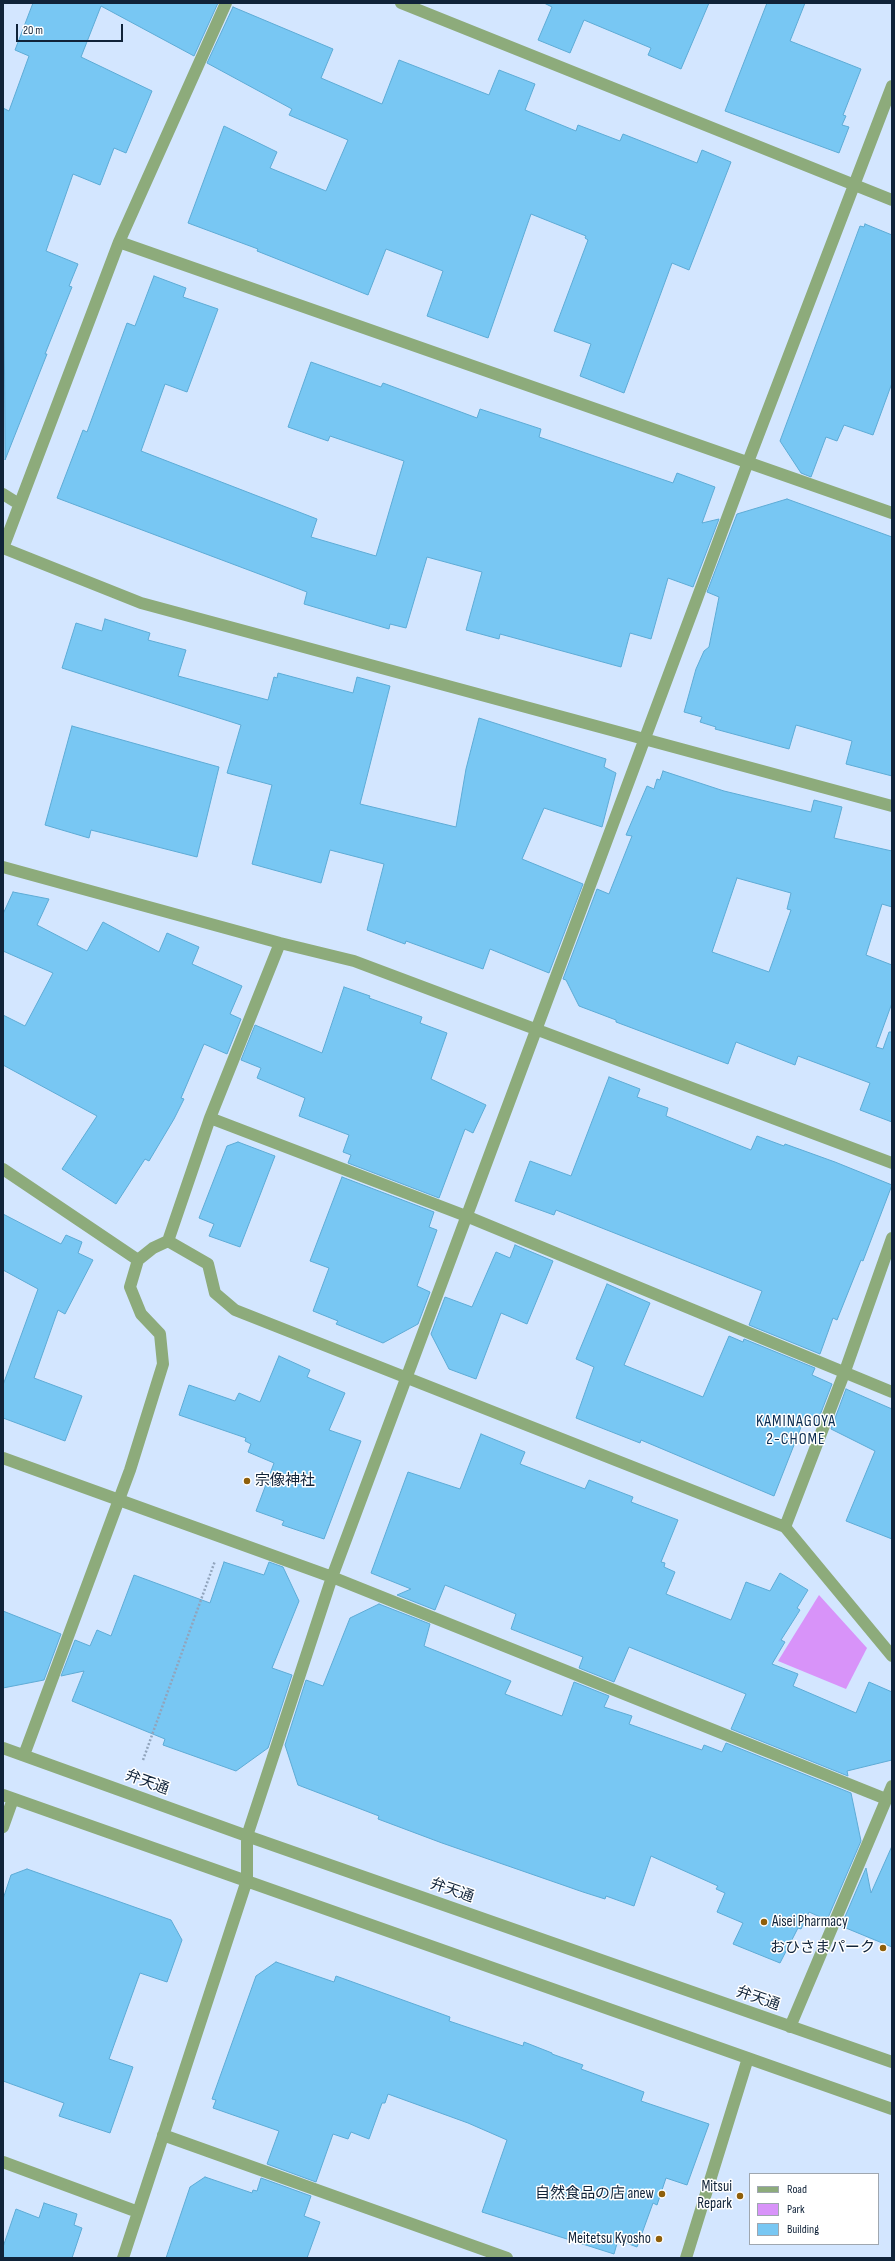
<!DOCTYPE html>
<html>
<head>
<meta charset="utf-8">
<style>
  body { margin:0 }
  #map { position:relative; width:895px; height:2261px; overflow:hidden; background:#d3e6ff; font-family:"Sofia Sans Condensed",sans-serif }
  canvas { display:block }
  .frame { position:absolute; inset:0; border:4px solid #102339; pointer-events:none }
  .legend { position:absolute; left:749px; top:2173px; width:130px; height:72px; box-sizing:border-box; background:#fff; border:1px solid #9fa7b0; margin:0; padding:5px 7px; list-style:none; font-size:12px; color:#102339 }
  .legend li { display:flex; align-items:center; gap:8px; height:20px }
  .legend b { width:20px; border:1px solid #9fa7b0 }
  .scale { position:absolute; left:16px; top:24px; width:107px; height:18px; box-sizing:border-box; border:2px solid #102339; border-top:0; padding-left:5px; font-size:12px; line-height:14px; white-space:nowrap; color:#102339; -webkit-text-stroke:3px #fff; paint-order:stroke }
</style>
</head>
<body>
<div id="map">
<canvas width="895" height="2261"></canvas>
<div class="frame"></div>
<ul class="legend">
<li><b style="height:5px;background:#8dab7b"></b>Road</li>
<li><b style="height:11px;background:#d893f9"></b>Park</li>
<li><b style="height:11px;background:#78c7f3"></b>Building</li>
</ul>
<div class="scale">20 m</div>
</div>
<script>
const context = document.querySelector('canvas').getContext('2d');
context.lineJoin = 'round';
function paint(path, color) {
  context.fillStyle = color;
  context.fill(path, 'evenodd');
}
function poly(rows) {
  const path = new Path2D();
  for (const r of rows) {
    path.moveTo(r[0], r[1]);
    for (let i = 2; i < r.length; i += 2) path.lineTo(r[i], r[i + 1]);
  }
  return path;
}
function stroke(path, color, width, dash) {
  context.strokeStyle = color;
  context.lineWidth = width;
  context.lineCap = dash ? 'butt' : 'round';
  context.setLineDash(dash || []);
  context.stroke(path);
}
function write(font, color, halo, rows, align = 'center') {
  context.font = font + ' "Sofia Sans Condensed","Noto Sans JP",sans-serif';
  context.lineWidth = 3;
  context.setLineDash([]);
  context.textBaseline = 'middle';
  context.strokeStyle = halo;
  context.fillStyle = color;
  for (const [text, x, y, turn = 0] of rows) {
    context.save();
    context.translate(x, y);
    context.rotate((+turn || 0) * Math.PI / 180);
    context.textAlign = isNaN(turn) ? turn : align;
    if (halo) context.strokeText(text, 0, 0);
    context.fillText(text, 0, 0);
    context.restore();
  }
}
const green = poly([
  [819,1595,867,1648,846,1689,778,1661]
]);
const building = poly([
  [33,3,218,3,194,56,101,6,81,57,152,91,126,153,114,148,100,185,73,174,46,251,78,264,69,286,72,287,45,354,47,354,5,460,3,108,9,111,29,56,15,50,33,3],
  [544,3,709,3,681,69,648,55,651,48,584,20,570,53,538,40,552,7,544,3],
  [767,3,805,3,790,41,861,69,843,115,846,116,842,125,849,127,839,153,725,111,767,3],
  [233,7,333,49,321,78,382,104,399,60,489,95,499,70,535,84,525,110,576,131,578,125,620,141,623,134,697,163,702,150,731,162,689,270,672,263,624,393,580,376,591,344,554,331,588,240,585,238,586,236,531,214,488,338,427,316,443,271,386,249,368,295,257,251,258,249,188,223,224,126,277,152,270,168,326,191,348,140,289,115,292,109,207,63,233,7],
  [865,224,892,235,892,383,873,435,844,425,837,441,826,437,811,477,801,473,780,441,860,226,864,227,865,224],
  [154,276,186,288,183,297,218,309,187,392,165,384,141,451,317,519,311,537,376,556,404,461,330,436,328,441,288,427,311,362,381,387,383,383,477,418,480,409,541,429,539,437,673,483,677,473,715,487,702,523,719,519,693,587,668,578,651,639,630,633,621,667,500,634,499,639,466,630,482,572,427,557,406,628,390,624,389,629,304,604,307,592,57,498,83,430,87,432,127,323,135,326,154,276],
  [787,499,892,537,892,776,846,764,852,741,796,725,789,749,715,729,716,727,700,722,702,717,684,712,696,669,704,651,709,647,719,597,707,592,737,514,787,499],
  [105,619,150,633,148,640,186,650,178,676,268,700,274,677,277,678,278,673,353,693,357,677,390,686,360,804,456,827,466,769,479,718,606,759,604,767,616,773,602,827,544,808,522,859,583,884,549,973,490,949,483,969,406,941,405,944,367,930,384,864,330,850,321,883,252,864,272,785,227,773,241,725,62,668,76,623,102,631,105,619],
  [72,726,219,767,197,857,91,830,89,838,45,825,72,726],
  [663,771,724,791,811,812,814,800,842,807,834,838,892,851,892,907,882,904,866,955,892,965,892,1003,876,1047,883,1049,889,1032,892,1032,892,1122,860,1110,870,1083,798,1056,795,1065,736,1042,728,1064,616,1022,616,1020,579,1006,566,980,563,979,597,889,609,894,632,836,626,835,647,786,654,789,657,779,660,780,663,771],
  [737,878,791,893,787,909,791,910,769,972,712,952,737,878],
  [13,892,49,899,37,925,87,951,103,922,159,952,167,933,199,947,192,964,242,986,230,1014,241,1019,227,1054,204,1044,181,1098,184,1099,174,1119,149,1161,145,1159,116,1204,62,1169,97,1116,3,1065,3,1015,25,1026,53,973,3,951,3,914,13,892],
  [344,987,370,996,369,998,422,1017,420,1023,447,1033,431,1079,486,1105,473,1133,465,1129,439,1198,348,1163,351,1155,343,1152,349,1135,299,1116,305,1098,257,1078,261,1068,241,1060,255,1025,322,1053,344,987],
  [609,1077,640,1089,637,1097,668,1108,666,1116,751,1150,757,1136,784,1146,785,1144,835,1162,892,1185,863,1261,861,1260,837,1320,833,1318,820,1354,749,1325,762,1291,556,1210,554,1215,515,1201,530,1161,571,1176,609,1077],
  [238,1142,275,1156,240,1247,209,1236,214,1224,199,1218,227,1146,238,1142],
  [342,1177,434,1212,429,1227,437,1230,417,1286,430,1292,418,1324,383,1343,336,1324,338,1321,313,1311,329,1268,310,1261,342,1177],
  [3,1214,61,1244,66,1235,82,1242,78,1253,93,1260,65,1314,58,1310,34,1378,82,1396,65,1441,3,1418,3,1385,38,1289,3,1270,3,1214],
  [515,1245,553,1261,527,1324,501,1313,476,1379,449,1369,431,1334,445,1297,472,1307,496,1252,510,1258,515,1245],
  [607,1284,650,1303,624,1365,703,1397,729,1336,743,1342,744,1339,815,1368,812,1375,832,1384,817,1423,805,1417,774,1496,641,1440,640,1443,576,1418,594,1367,576,1359,607,1284],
  [279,1356,310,1370,307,1377,345,1393,329,1430,361,1441,324,1539,282,1525,284,1521,256,1511,274,1463,248,1452,251,1444,245,1441,246,1438,179,1415,189,1385,235,1401,239,1393,260,1402,279,1356],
  [846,1389,892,1409,892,1539,846,1521,875,1451,831,1429,846,1389],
  [481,1434,525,1452,520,1464,585,1489,589,1480,633,1497,631,1502,678,1520,661,1562,665,1563,664,1567,675,1572,666,1594,731,1620,746,1582,770,1591,780,1573,808,1590,797,1608,800,1610,781,1640,785,1642,772,1664,798,1674,793,1686,856,1713,869,1682,892,1692,892,1760,847,1771,848,1776,731,1729,746,1694,629,1647,614,1682,579,1668,583,1657,511,1629,516,1614,445,1585,435,1610,397,1595,411,1589,371,1573,408,1472,460,1489,481,1434],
  [224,1562,264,1575,269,1562,283,1567,299,1601,272,1668,292,1675,268,1748,236,1771,163,1745,165,1739,72,1701,84,1671,61,1676,75,1640,90,1646,97,1630,111,1636,134,1575,210,1603,224,1562],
  [379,1604,430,1624,424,1646,511,1681,505,1694,562,1716,574,1682,609,1696,604,1707,632,1716,629,1724,702,1750,704,1745,722,1752,726,1743,851,1793,861,1841,827,1920,809,1912,801,1929,798,1928,780,1963,733,1944,743,1923,717,1912,725,1893,716,1889,718,1886,651,1856,634,1906,606,1896,605,1899,583,1892,442,1843,378,1819,379,1816,298,1785,285,1745,306,1680,323,1686,350,1618,379,1604],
  [3,1611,61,1634,44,1680,3,1688,3,1611],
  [892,1846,892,1947,841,1926,866,1868,871,1893,892,1846],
  [27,1869,171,1920,182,1940,167,1982,140,1973,136,1984,109,2059,133,2067,110,2133,59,2116,64,2103,3,2081,3,1899,11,1875,27,1869],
  [276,1962,334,1982,336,1976,450,2017,449,2021,523,2046,524,2042,552,2053,552,2054,583,2065,581,2069,644,2092,641,2101,709,2124,687,2185,666,2178,657,2205,653,2203,637,2247,618,2240,614,2254,482,2212,507,2140,468,2123,388,2094,385,2103,382,2103,369,2139,351,2132,348,2139,333,2134,316,2182,267,2164,279,2131,213,2108,216,2100,212,2099,256,1976,276,1962],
  [205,2177,252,2193,253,2190,257,2191,261,2178,311,2196,304,2216,320,2222,307,2258,166,2258,190,2187,205,2177],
  [44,2203,77,2214,74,2225,82,2228,72,2258,3,2258,3,2247,16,2209,39,2218,44,2203]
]);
const path = poly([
  [143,1760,215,1561]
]);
const minor = poly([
  [401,3,892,200],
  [119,242,892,513],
  [3,494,19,504],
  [3,548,141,603,892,806],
  [3,548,119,242,226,3],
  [3,867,280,943,354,961,892,1163],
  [210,1118,466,1216,892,1392],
  [3,1169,138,1260],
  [168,1241,210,1118,280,943],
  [3,1458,332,1577,886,1799],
  [785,1527,845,1371,892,1238],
  [3,1748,247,1836,892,2062],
  [24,1755,130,1470,163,1364,160,1334,141,1314,130,1287,138,1260,153,1248,168,1241,208,1264,215,1293,235,1310,785,1527,892,1656],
  [3,1795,892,2109],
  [3,1827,13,1799],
  [790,2027,892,1786],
  [163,2135,507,2258],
  [3,2162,138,2212],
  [123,2258,247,1880,247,1836,332,1577,748,462,892,86],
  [686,2258,748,2058]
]);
const markers = [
  [247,1481,4,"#8f5f0a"],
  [764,1922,4,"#8f5f0a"],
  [883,1948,4,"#8f5f0a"],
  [662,2194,4,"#8f5f0a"],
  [740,2196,4,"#8f5f0a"],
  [659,2239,4,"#8f5f0a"]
];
const poiNames = [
  ["宗像神社",255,1481,"left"],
  ["Aisei Pharmacy",772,1922,"left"],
  ["おひさまパーク",875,1948],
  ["Mitsui",732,2187],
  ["Repark",732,2204],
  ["自然食品の店 anew",654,2194],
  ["Meitetsu Kyosho",651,2239]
];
const streetNames = [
  ["弁天通",147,1783,20],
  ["弁天通",452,1891,19],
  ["弁天通",758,1999,19]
];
const neighbourhoodNames = [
  ["KAMINAGOYA",796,1422],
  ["2-CHOME",796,1440]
];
paint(green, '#d893f9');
paint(building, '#78c7f3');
stroke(building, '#5dabd6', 1);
stroke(path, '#91a4bc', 2.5, [2, 2]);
stroke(minor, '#8dab7b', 12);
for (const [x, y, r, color] of markers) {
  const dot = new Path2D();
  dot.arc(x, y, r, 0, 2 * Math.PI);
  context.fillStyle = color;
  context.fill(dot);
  stroke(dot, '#fff', 1.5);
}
write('15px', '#102339', '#fff', poiNames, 'right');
write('15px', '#102339', '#fff', streetNames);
context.letterSpacing = '1px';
write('16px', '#0a2c52', '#fff', neighbourhoodNames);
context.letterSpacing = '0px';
</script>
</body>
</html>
